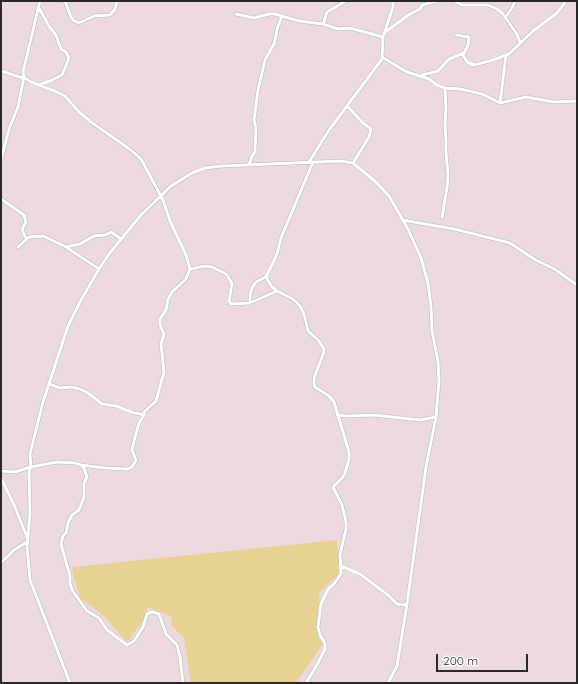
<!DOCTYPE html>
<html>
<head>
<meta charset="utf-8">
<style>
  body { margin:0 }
  #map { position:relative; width:578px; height:684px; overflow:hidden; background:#eddae0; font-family:Quicksand,sans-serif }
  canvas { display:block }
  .frame { position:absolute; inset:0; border:2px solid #292929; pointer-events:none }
  .scale { position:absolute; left:436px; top:654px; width:92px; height:18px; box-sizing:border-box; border:2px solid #292929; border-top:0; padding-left:5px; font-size:12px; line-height:14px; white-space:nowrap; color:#292929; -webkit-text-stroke:3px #fff; paint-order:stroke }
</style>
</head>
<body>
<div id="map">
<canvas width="578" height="684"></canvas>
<div class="frame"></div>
<div class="scale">200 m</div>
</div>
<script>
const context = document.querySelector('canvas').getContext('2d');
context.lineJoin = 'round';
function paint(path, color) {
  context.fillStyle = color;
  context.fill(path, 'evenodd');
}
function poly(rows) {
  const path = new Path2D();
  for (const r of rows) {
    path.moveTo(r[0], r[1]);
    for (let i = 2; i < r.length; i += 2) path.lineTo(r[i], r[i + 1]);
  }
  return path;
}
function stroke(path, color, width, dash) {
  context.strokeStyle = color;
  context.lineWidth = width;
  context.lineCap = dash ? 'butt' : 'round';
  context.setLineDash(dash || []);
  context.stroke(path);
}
const green = poly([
  [337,540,340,573,319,593,320,628,323,644,296,683,191,683,184,638,171,625,172,617,148,607,145,618,127,642,104,616,80,598,72,570,73,567]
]);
const minor = poly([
  [40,1,23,72,24,77,31,82,57,92,65,96,79,112,91,122,131,150,141,159,163,200,170,221,186,255,190,269,186,279,172,292,168,299,166,310,160,319,160,325,164,334,161,344,164,372,156,401,144,412,144,415,139,423,133,445,132,450,136,460,132,467,128,469,105,468,81,465],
  [65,1,71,17,73,20,79,23,94,16,110,15,115,9,117,1],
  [454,1,462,5,488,5,497,9,503,14,516,33,519,39,520,44],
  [236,14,254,18,269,14,275,14,299,21,323,24,338,29,350,28,383,37],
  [505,18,512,8,515,1],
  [323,24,327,12,346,1],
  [384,33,410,14,420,9,422,5,437,1],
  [456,35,469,37,468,45,463,55,467,62,474,65,493,60,509,54,533,31,557,13,566,1],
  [382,57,400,68,407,72,429,79,437,85,445,88,460,89,482,94,500,103,526,97,554,102,577,101],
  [1,71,23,78],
  [422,75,438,71,449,59,464,53],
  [39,85,52,80,62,75,69,58,66,52,61,49,56,35,49,26,39,8],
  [500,103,506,55],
  [347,106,363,123,371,129,369,137,353,163],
  [1,159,9,129,18,107,24,77],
  [309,162,329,130,382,59,383,37,393,7,393,1],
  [249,165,252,156,255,152,256,128,254,120,258,90,265,60,274,44,278,26,282,16],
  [1,199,24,215,26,222,22,229,26,239],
  [442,217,447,188,448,175,446,152,446,140,445,126,446,108,445,88],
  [402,220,454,229,510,243,534,259,556,270,577,285],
  [18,247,29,237,43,236,66,247,99,269],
  [66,247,80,244,94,236,105,235,111,232,121,239],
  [190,269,205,266,212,267,226,274,232,283,229,301,231,304,250,303,277,291],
  [250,303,250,295,252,288,256,282,267,276],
  [49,384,60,388,71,387,80,389,88,393,102,404,116,406,131,412,144,415],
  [337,415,348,416,374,415,420,420,436,417],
  [1,471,15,472,31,467,57,462,75,463,81,465,84,468,87,477,84,483,84,497,79,510,72,515,68,523,66,533,63,536,61,544,70,576,70,583,72,590,87,611,99,618,107,630,127,645,134,641,143,627,147,614,152,612,159,614,166,634,177,645,180,657,183,683],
  [1,478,15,507,27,537],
  [1,563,14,550,27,542],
  [341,566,360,574,388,595,397,604,403,605,407,604],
  [70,683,30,580,27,547,30,513,29,472,31,467,30,454,43,402,68,326,81,300,99,269,109,254,141,215,171,186,192,173,205,168,222,166,341,161,353,163,377,183,389,196,408,229,421,258,428,283,431,307,432,331,438,361,439,381,436,417,426,467,407,604,397,666,388,683],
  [306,683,318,663,325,649,325,644,320,635,318,627,321,604,328,589,334,584,341,574,340,555,346,529,346,522,342,505,333,487,343,477,345,473,349,459,349,452,334,402,329,396,315,387,314,384,314,378,324,352,324,349,318,340,308,331,304,314,300,306,293,299,277,291,272,287,266,277,277,254,281,238,313,162]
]);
paint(green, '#e8d292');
stroke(minor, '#aabbb9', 4);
stroke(minor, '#fff', 3);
</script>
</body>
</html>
